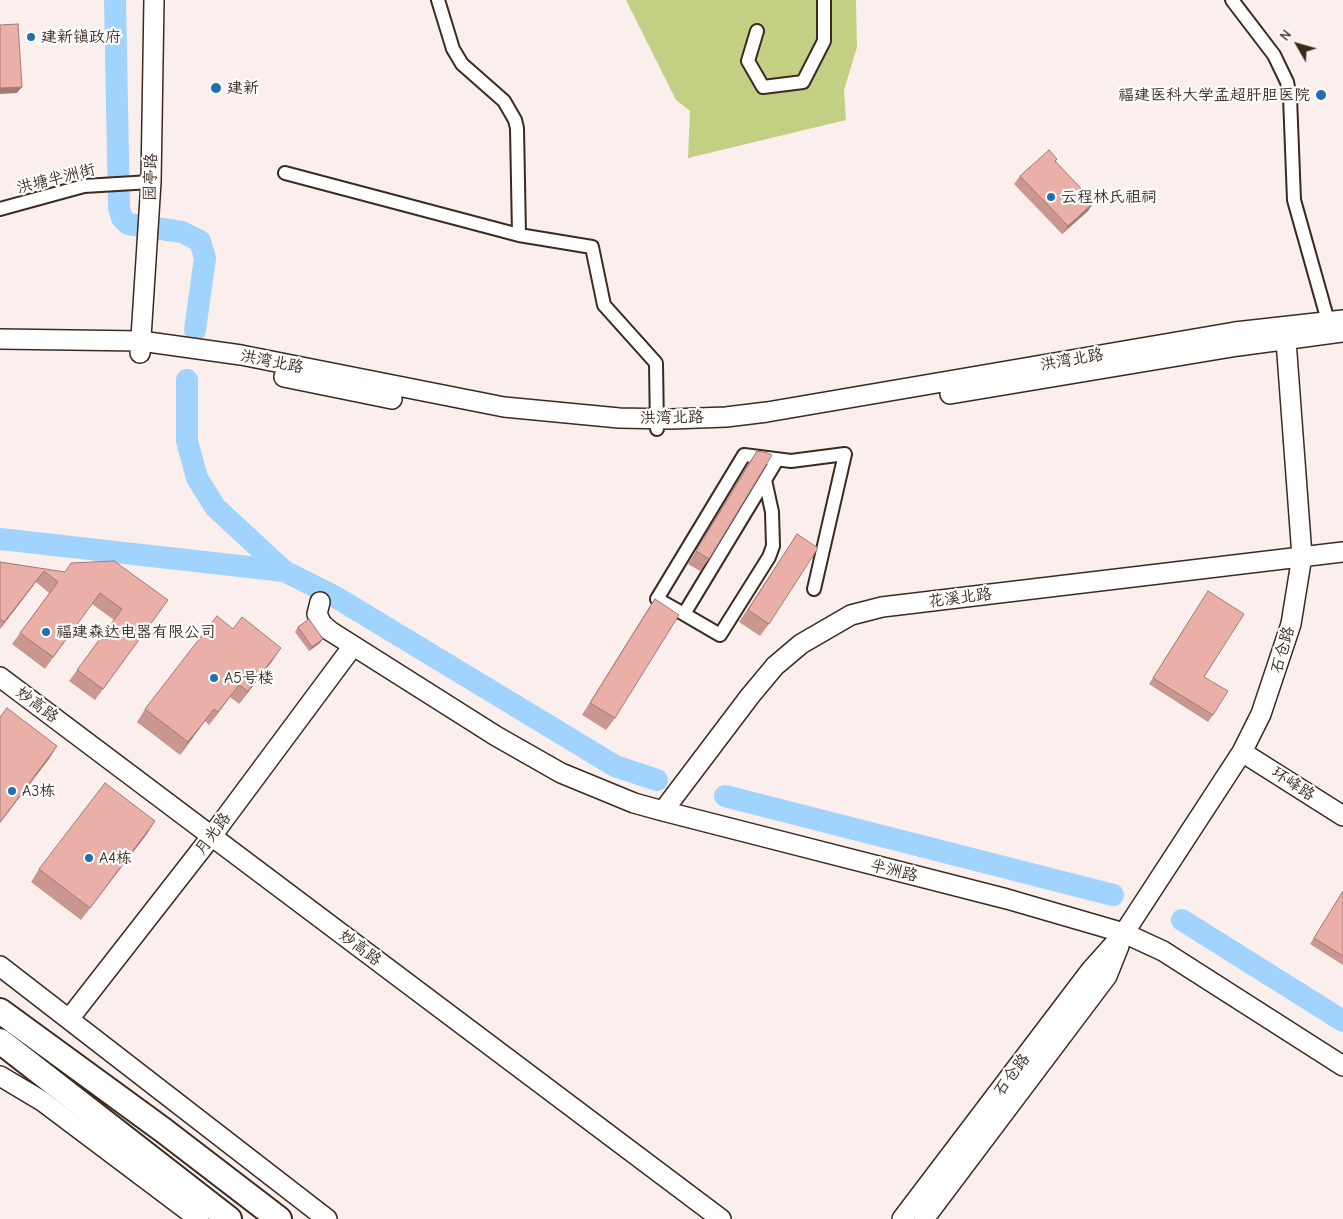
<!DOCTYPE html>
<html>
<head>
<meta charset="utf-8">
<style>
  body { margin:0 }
  #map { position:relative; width:1343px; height:1219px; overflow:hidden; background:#fbefed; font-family:"Comic Neue",sans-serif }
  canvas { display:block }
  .north { position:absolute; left:1273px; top:20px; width:50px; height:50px; -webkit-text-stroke:4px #fff; paint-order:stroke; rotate:308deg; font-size:14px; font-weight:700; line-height:20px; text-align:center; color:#3b2a1e }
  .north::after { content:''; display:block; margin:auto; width:18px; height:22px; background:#3b2a1e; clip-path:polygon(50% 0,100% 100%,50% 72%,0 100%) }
</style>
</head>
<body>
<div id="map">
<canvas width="1343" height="1219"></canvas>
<div class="north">N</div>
</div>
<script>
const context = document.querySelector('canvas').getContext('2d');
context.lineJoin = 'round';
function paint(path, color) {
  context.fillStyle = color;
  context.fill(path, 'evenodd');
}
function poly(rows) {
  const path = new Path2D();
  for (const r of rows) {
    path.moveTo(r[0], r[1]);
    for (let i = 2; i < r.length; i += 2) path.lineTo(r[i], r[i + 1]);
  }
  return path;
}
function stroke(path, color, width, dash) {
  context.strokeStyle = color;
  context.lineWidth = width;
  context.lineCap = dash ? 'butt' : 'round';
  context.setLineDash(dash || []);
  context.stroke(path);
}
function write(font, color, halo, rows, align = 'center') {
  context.font = font + ' "Comic Neue","LXGW WenKai TC",sans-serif';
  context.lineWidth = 4.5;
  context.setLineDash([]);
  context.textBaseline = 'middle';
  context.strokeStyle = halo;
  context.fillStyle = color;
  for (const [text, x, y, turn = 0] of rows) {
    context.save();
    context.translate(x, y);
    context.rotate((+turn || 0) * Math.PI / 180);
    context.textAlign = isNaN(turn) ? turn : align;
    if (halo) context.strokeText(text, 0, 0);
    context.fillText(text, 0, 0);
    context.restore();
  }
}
const green = poly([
  [626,0,856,0,857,47,844,90,846,120,688,158,690,111,676,100]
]);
const river = poly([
  [115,0,119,208,122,218,128,224,182,232,200,241,205,258,195,330],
  [187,380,187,441,197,478,215,507,284,571],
  [0,539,284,571,334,596,615,766,657,780],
  [725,796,1113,895],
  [1182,920,1343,1021]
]);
const street = poly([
  [438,0,453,49,462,64,504,101,515,120,517,128,519,235],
  [1232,0,1274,55,1287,82,1290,97,1294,200,1328,321],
  [757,31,748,61,763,87,803,82,824,41,824,0],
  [285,173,519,235,592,247,604,305,656,363,657,429],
  [0,209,84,186,151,182],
  [765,480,772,512,773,546,769,557,720,635,684,614,765,480,777,460],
  [684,614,657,599,744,455,791,461,845,454,814,589]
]);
const secondary = poly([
  [0,339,141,341,241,355,504,407,619,418,671,419,726,417,767,412,1235,332,1343,320],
  [140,353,151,182,154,0],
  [284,377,392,399],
  [950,394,1238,346,1343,332],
  [320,602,317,614,322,624,330,631,496,736,561,773,634,803,663,811,1007,899,1124,933,1163,951,1343,1066],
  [0,677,721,1219],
  [1242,752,1343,816],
  [663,811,750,696,775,666,801,644,851,615,882,607,1343,552],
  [0,966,327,1219],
  [69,1019,211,837,353,646],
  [0,1076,42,1101,199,1219],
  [902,1219,1091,970,1124,933,1242,752,1261,714,1291,624,1302,556,1285,327],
  [924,1219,1107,976,1119,946]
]);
const highway = poly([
  [0,1011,163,1130,279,1219],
  [0,1041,229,1219]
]);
const wall = poly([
  [1056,161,1088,211,1062,234,1014,184,1020,176],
  [757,451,709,559,700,571,688,564,748,464],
  [797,534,769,624,760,636,739,622],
  [0,562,65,572,168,600,95,700,69,681,114,620,92,604,45,669,12,644,49,593,36,582,0,629],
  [1208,591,1204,677,1213,715,1208,722,1149,684],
  [655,599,615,718,606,730,582,715,646,612],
  [298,627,320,643,309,651,295,632],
  [273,660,239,704,230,697,209,725,205,721,180,755,137,722,145,709],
  [155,821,81,920,31,882,39,869],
  [1343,891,1343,965,1310,944]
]);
const shadedWall = poly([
  [22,87,17,93,0,94,0,88],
  [1094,202,1088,211,1062,234,1068,226],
  [44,571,36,582,0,629,4,622],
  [323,639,320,643,309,651,312,647],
  [281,648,273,660,239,704,248,691],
  [239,685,209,725,218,712],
  [214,709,205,721,180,755,188,742],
  [57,746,49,759,0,823,0,822],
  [155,821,147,834,81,920,90,908]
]);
const building = poly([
  [18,24,22,87,0,88,0,25,18,24],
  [1049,150,1057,159,1055,161,1094,202,1068,226,1020,176,1049,150],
  [757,451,768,453,772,455,709,559,696,551,757,451],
  [797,534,818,548,769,624,748,610,797,534],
  [114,561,168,600,103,689,77,670,122,609,100,593,53,657,20,633,58,582,44,571,4,622,0,619,0,562,65,572,71,563,114,561],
  [1208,591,1244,614,1204,677,1228,691,1213,715,1153,678,1208,591],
  [655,599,679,615,615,718,590,703,655,599],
  [217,616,233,629,242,617,281,648,248,691,239,685,218,712,214,709,188,742,145,709,217,616],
  [309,619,323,639,312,647,298,627,309,619],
  [7,708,57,746,0,822,0,717,7,708],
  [105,783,155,821,90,908,39,869,105,783],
  [1343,891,1343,956,1314,938,1343,891]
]);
const markers = [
  [31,37,5,"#1f6fb2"],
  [216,88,6,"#1f6fb2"],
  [1321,95,6,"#1f6fb2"],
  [1051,197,5,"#1f6fb2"],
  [46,632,5,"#1f6fb2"],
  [214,678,5,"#1f6fb2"],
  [12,791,5,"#1f6fb2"],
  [89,858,5,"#1f6fb2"]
];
const poiNames = [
  ["建新镇政府",41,37],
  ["建新",227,88],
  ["福建医科大学孟超肝胆医院",1310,95,"right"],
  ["云程林氏祖祠",1061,197],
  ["福建森达电器有限公司",56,632],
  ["A5号楼",224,678],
  ["A3栋",22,791],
  ["A4栋",99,858]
];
const streetNames = [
  ["园亭路",151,177,-88],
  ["洪塘半洲街",56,179,-14],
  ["洪湾北路",1072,360,-10],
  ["洪湾北路",272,362,11],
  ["洪湾北路",672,418,-1],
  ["花溪北路",960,598,-7],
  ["石仓路",1283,650,-74],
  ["妙高路",37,705,37],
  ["环峰路",1293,784,33],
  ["月光路",213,834,-53],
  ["半洲路",894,871,14],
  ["妙高路",360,948,37],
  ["石仓路",1012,1075,-53]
];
paint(green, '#c3d084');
stroke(river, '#a0d3fe', 22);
stroke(street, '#3b2a1e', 16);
stroke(secondary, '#3b2a1e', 22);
stroke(highway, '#3b2a1e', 28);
stroke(street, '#fff', 12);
stroke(secondary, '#fff', 19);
stroke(highway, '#fff', 24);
paint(wall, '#c99690');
paint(shadedWall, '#a47a75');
paint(building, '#eaafa7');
stroke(building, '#a47a75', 1);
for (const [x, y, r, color] of markers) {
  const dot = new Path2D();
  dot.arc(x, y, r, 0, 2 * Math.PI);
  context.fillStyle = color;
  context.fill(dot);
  stroke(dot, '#fff', 2);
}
write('16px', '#3b2a1e', '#fff', poiNames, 'left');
write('16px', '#3b2a1e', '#fff', streetNames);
</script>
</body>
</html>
